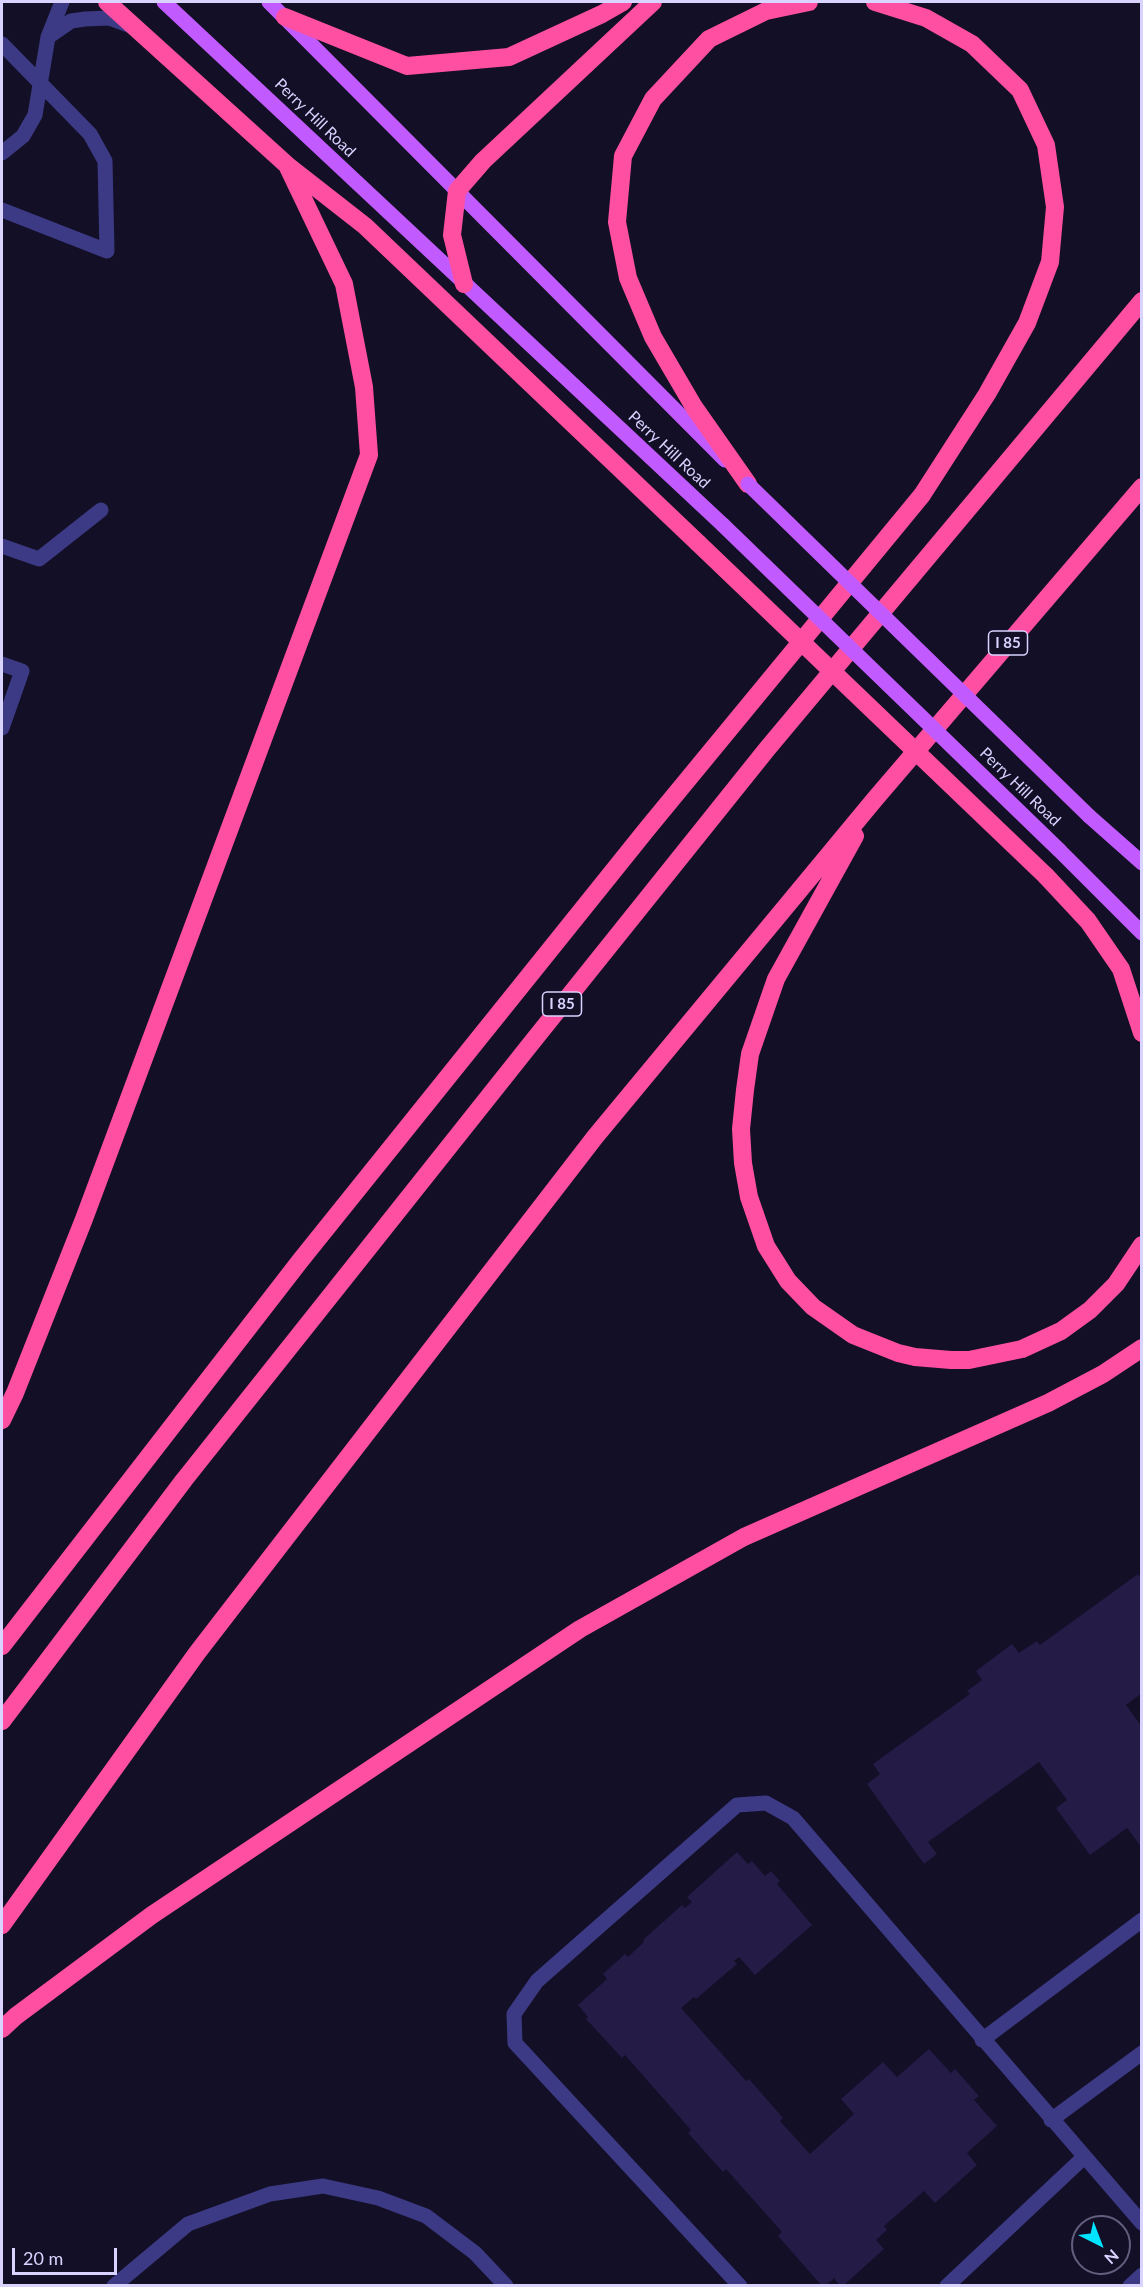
<!DOCTYPE html>
<html>
<head>
<meta charset="utf-8">
<style>
  body { margin:0 }
  #map { position:relative; width:1143px; height:2287px; overflow:hidden; background:#130f26; font-family:Lato,sans-serif }
  canvas { display:block }
  .frame { position:absolute; inset:0; border:3px solid #d9d4ff; pointer-events:none }
  .north { position:absolute; left:1071px; top:2215px; width:60px; height:60px; box-sizing:border-box; background:#130f26; border:2px solid #625e7d; border-radius:50%; rotate:138deg; font-size:16px; font-weight:700; line-height:24px; text-align:center; color:#d9d4ff }
  .north::after { content:''; display:block; margin:auto; width:21px; height:27px; background:#00e5ff; clip-path:polygon(50% 0,100% 100%,50% 72%,0 100%) }
  .scale { position:absolute; left:12px; top:2248px; width:105px; height:27px; box-sizing:border-box; border:3px solid #d9d4ff; border-top:0; padding-left:8px; font-size:18px; line-height:21px; white-space:nowrap; color:#d9d4ff; -webkit-text-stroke:4px #130f26; paint-order:stroke }
</style>
</head>
<body>
<div id="map">
<canvas width="1143" height="2287"></canvas>
<div class="frame"></div>
<div class="north">N</div>
<div class="scale">20 m</div>
</div>
<script>
const context = document.querySelector('canvas').getContext('2d');
context.lineJoin = 'round';
function paint(path, color) {
  context.fillStyle = color;
  context.fill(path, 'evenodd');
}
function poly(rows) {
  const path = new Path2D();
  for (const r of rows) {
    path.moveTo(r[0], r[1]);
    for (let i = 2; i < r.length; i += 2) path.lineTo(r[i], r[i + 1]);
  }
  return path;
}
function stroke(path, color, width, dash) {
  context.strokeStyle = color;
  context.lineWidth = width;
  context.lineCap = dash ? 'butt' : 'round';
  context.setLineDash(dash || []);
  context.stroke(path);
}
function write(font, color, halo, rows, align = 'center') {
  context.font = font + ' Lato,sans-serif';
  context.lineWidth = 4.5;
  context.setLineDash([]);
  context.textBaseline = 'middle';
  context.strokeStyle = halo;
  context.fillStyle = color;
  for (const [text, x, y, turn = 0] of rows) {
    context.save();
    context.translate(x, y);
    context.rotate((+turn || 0) * Math.PI / 180);
    context.textAlign = isNaN(turn) ? turn : align;
    if (halo) context.strokeText(text, 0, 0);
    context.fillText(text, 0, 0);
    context.restore();
  }
}
const building = poly([
  [1138,1574,1142,1579,1142,1693,1126,1705,1142,1727,1142,1848,1127,1828,1090,1855,1056,1808,1067,1800,1039,1762,928,1842,937,1854,924,1864,867,1784,880,1774,873,1764,970,1694,967,1691,982,1680,976,1671,1012,1644,1019,1653,1037,1641,1040,1645],
  [737,1852,748,1864,752,1861,765,1876,771,1871,780,1881,777,1884,812,1925,755,1975,739,1957,734,1961,737,1964,696,1999,694,1997,681,2008,746,2081,749,2079,783,2118,780,2121,810,2154,854,2114,841,2099,883,2062,897,2077,929,2049,951,2073,955,2069,979,2096,974,2100,997,2126,967,2153,977,2165,935,2203,924,2191,884,2226,887,2230,876,2240,884,2249,843,2286,840,2286,834,2278,826,2286,822,2286,778,2236,782,2232,726,2169,723,2172,688,2133,691,2130,625,2055,622,2058,586,2019,588,2017,578,2005,607,1979,603,1974,625,1954,628,1957,644,1942,643,1940,682,1905,685,1908,692,1902,687,1897]
]);
const minor = poly([
  [48,37,71,21,85,19,109,18,131,26],
  [2,44,90,134,105,161,107,251,2,210],
  [2,153,23,136,35,115,48,37,62,2],
  [2,546,39,559,101,510],
  [2,664,22,671,2,728],
  [982,2040,1142,1920],
  [1051,2120,1142,2053],
  [114,2286,188,2224,270,2194,323,2186,378,2198,426,2216,475,2253,506,2286],
  [740,2286,515,2043,514,2014,537,1981,737,1805,766,1803,793,1818,1142,2223],
  [947,2286,1083,2158],
  [1130,2286,1142,2275]
]);
const major = poly([
  [164,2,723,525],
  [269,2,725,460],
  [1089,816,1142,863],
  [1059,850,1142,933]
]);
const highway = poly([
  [107,2,287,165,365,226,698,543],
  [285,17,407,66,509,57,602,14,623,2],
  [464,284,452,235,457,191,483,161,653,2],
  [748,484,694,407,653,337,628,278,617,222,623,156,653,99,709,39,766,11,809,2],
  [855,836,776,979,750,1054,745,1090,741,1129,743,1163,749,1197,766,1246,788,1281,813,1307,853,1335,898,1353,915,1357,951,1360,969,1360,1022,1349,1061,1331,1090,1310,1116,1284,1142,1245],
  [1046,876,1088,921,1121,969,1142,1033],
  [2,1420,15,1393,84,1219,369,455,364,387,344,284,287,165],
  [2,1646,300,1261,647,829,922,495,987,394,1027,323,1050,262,1055,207,1046,145,1020,90,972,44,926,18,875,2],
  [2,1721,184,1480,529,1046,767,749,1142,301],
  [2,1925,197,1653,595,1137,875,799,1142,487],
  [2,2029,16,2016,152,1915,580,1629,744,1537,1048,1403,1103,1374,1142,1348]
]);
const majorBridge = poly([
  [748,484,1089,816],
  [723,525,1059,850]
]);
const highwayBridge = poly([
  [698,543,1046,876]
]);
const shields = [
  [1008,643,39],
  [562,1004,39]
];
const shieldNames = [
  ["I 85",1008,643],
  ["I 85",562,1004]
];
const streetNames = [
  ["Perry Hill Road",315,118,44],
  ["Perry Hill Road",669,450,43],
  ["Perry Hill Road",1020,787,44]
];
paint(building, '#241b47');
stroke(minor, '#3d3a85', 15);
stroke(major, '#c25bff', 15);
stroke(highway, '#ff4fa3', 18);
stroke(majorBridge, '#c25bff', 15);
stroke(highwayBridge, '#ff4fa3', 18);
for (const [x, y, w] of shields) {
  const box = new Path2D();
  box.roundRect(x - w / 2, y - 12, w, 24, 4.5);
  context.fillStyle = '#130f26';
  context.fill(box);
  stroke(box, '#d9d4ff', 1.5);
}
write('bold 15px', '#d9d4ff', null, shieldNames);
write('16px', '#d9d4ff', '#130f26', streetNames);
</script>
</body>
</html>
